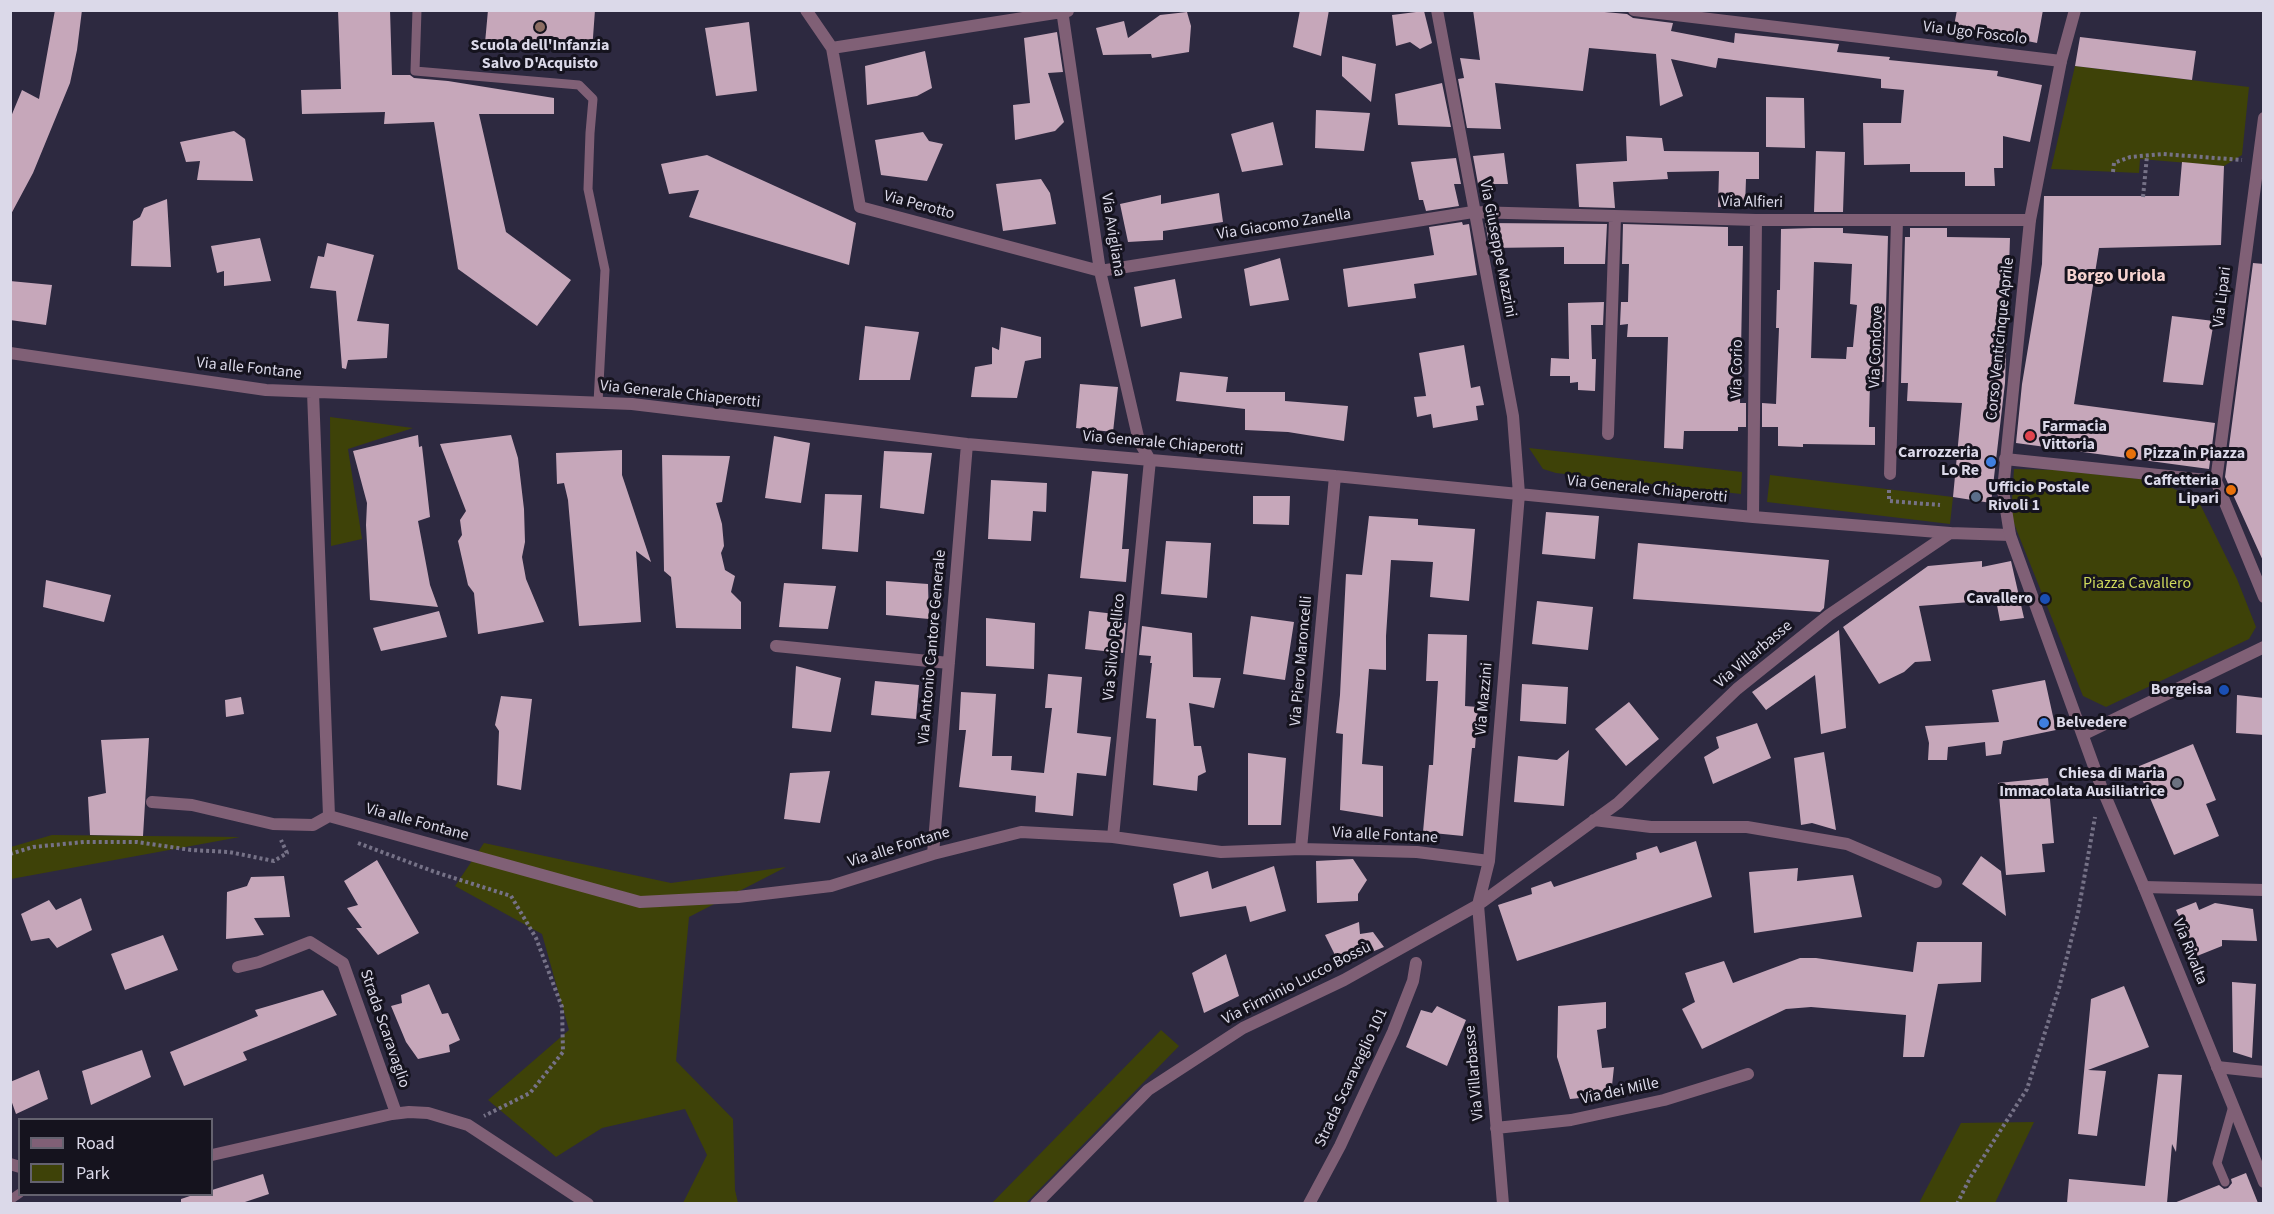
<!DOCTYPE html>
<html>
<head>
<meta charset="utf-8">
<style>
  body { margin:0 }
  #map { position:relative; width:2274px; height:1214px; overflow:hidden; background:#2d2940; font-family:"Source Sans 3",sans-serif }
  canvas { display:block }
  .frame { position:absolute; inset:0; border:12px solid #dbd9e9; pointer-events:none }
  .legend { position:absolute; left:18px; top:1118px; width:195px; height:78px; box-sizing:border-box; background:#15131e; border:2px solid #64626f; margin:0; padding:8px 10px; list-style:none; font-size:18px; color:#dbd9e9 }
  .legend li { display:flex; align-items:center; gap:12px; height:30px }
  .legend b { width:30px; border:2px solid #64626f }
</style>
</head>
<body>
<div id="map">
<canvas width="2274" height="1214"></canvas>
<div class="frame"></div>
<ul class="legend">
<li><b style="height:8px;background:#806076"></b>Road</li>
<li><b style="height:16px;background:#3e4208"></b>Park</li>
</ul>
</div>
<script>
const context = document.querySelector('canvas').getContext('2d');
context.lineJoin = 'round';
function paint(path, color) {
  context.fillStyle = color;
  context.fill(path, 'evenodd');
}
function poly(rows) {
  const path = new Path2D();
  for (const r of rows) {
    path.moveTo(r[0], r[1]);
    for (let i = 2; i < r.length; i += 2) path.lineTo(r[i], r[i + 1]);
  }
  return path;
}
function stroke(path, color, width, dash) {
  context.strokeStyle = color;
  context.lineWidth = width;
  context.lineCap = dash ? 'butt' : 'round';
  context.setLineDash(dash || []);
  context.stroke(path);
}
function write(font, color, halo, rows, align = 'center') {
  context.font = font + ' "Source Sans 3",sans-serif';
  context.lineWidth = 6;
  context.setLineDash([]);
  context.textBaseline = 'middle';
  context.strokeStyle = halo;
  context.fillStyle = color;
  for (const [text, x, y, turn = 0] of rows) {
    context.save();
    context.translate(x, y);
    context.rotate((+turn || 0) * Math.PI / 180);
    context.textAlign = isNaN(turn) ? turn : align;
    if (halo) context.strokeText(text, 0, 0);
    context.fillText(text, 0, 0);
    context.restore();
  }
}
const green = poly([
  [2075,66,2249,87,2242,155,2224,166,2140,159,2139,173,2051,169],
  [330,417,413,428,348,449,362,539,331,546],
  [1529,448,1742,472,1741,494,1556,473,1543,469],
  [2014,469,2055,470,2159,481,2199,502,2237,579,2256,627,2249,639,2106,707,2083,696,2011,516],
  [1770,475,1953,497,1950,524,1767,502],
  [52,835,240,837,11,879,11,847],
  [484,843,671,883,786,867,689,917,676,1061,733,1119,735,1190,738,1203,683,1203,707,1155,685,1109,602,1128,556,1157,488,1100,569,1030,542,934,455,886],
  [1161,1030,1179,1046,1026,1203,992,1203],
  [2034,1122,1995,1203,1919,1203,1961,1123]
]);
const building = poly([
  [55,10,82,10,77,50,70,83,33,173,10,216,10,119,22,90,39,99],
  [338,10,390,10,392,75,410,75,414,78,448,81,554,98,554,114,479,114,506,232,571,280,537,326,458,269,434,122,384,124,385,112,302,114,301,90,341,89],
  [488,10,595,10,592,51,485,43],
  [1300,10,1329,10,1321,56,1293,47],
  [1473,10,1582,10,1627,14,1633,18,1673,23,1671,31,1734,43,1735,33,1839,44,1837,52,1890,57,1889,60,1998,71,1997,76,2042,85,2030,142,2003,136,2003,168,1994,168,1995,186,1965,186,1965,172,1910,172,1910,164,1864,165,1863,123,1901,123,1904,90,1881,88,1881,79,1718,58,1716,68,1671,59,1683,96,1660,106,1656,54,1589,48,1583,91,1495,83,1501,129,1467,128,1458,79,1464,78,1460,58,1480,60],
  [1957,10,2043,10,2037,43,1954,26],
  [1424,11,1432,43,1420,49,1410,42,1396,46,1392,15],
  [1187,12,1191,26,1189,52,1152,58,1151,54,1103,55,1096,28,1124,21,1128,38,1160,15],
  [749,22,757,91,716,96,705,28],
  [1057,32,1063,72,1048,73,1064,122,1055,131,1015,140,1013,105,1030,103,1024,38],
  [2080,37,2196,51,2192,80,2075,66],
  [925,51,932,88,917,96,867,105,865,66],
  [1342,56,1376,64,1371,102,1342,76],
  [1442,83,1451,127,1398,125,1395,94],
  [1766,97,1804,98,1805,148,1766,147],
  [1316,110,1370,113,1364,151,1315,148],
  [1273,122,1283,165,1242,172,1231,134],
  [234,131,245,139,253,181,197,180,200,161,186,162,180,142],
  [923,132,929,141,943,144,927,181,881,175,875,140],
  [1626,136,1662,138,1664,151,1759,152,1759,179,1746,179,1745,207,1718,207,1719,171,1667,172,1668,179,1613,182,1615,208,1579,207,1576,164,1627,161],
  [1816,151,1845,152,1843,212,1814,212],
  [1504,153,1508,184,1478,184,1473,156],
  [707,155,856,223,849,265,689,217,699,190,669,194,661,164],
  [1456,158,1461,184,1454,184,1459,206,1426,211,1423,200,1419,200,1411,162],
  [2182,162,2224,166,2221,245,2099,248,2074,404,2215,423,2209,469,2016,443,2022,384,2042,264,2044,196,2179,196],
  [1041,179,1050,193,1056,224,1003,231,996,184],
  [1219,193,1223,222,1163,231,1163,240,1128,242,1120,204,1161,195,1161,204],
  [167,199,171,267,131,266,133,221,140,217,144,208],
  [1462,222,1463,225,1469,224,1477,275,1414,284,1416,298,1348,307,1343,269,1434,255,1429,227],
  [1485,223,1607,224,1605,264,1564,264,1564,247,1490,248],
  [1623,224,1728,227,1728,246,1743,246,1740,403,1746,403,1746,427,1738,427,1738,431,1684,431,1683,449,1664,448,1668,337,1627,337,1628,324,1620,325,1621,302,1628,302,1629,264,1622,264],
  [1813,228,1843,228,1843,233,1888,236,1884,382,1870,381,1869,427,1875,427,1875,445,1803,444,1803,447,1778,446,1778,427,1762,427,1762,403,1776,404,1779,328,1776,328,1777,290,1780,290,1781,229],
  [1814,262,1852,264,1850,304,1857,305,1853,347,1847,347,1846,359,1811,358],
  [1910,228,1947,228,1947,237,2010,238,2005,383,1991,503,1953,497,1962,403,1907,401,1908,383,1901,383,1905,237,1910,237],
  [260,238,271,281,224,286,224,271,217,273,211,246],
  [327,243,374,255,357,321,389,324,387,358,348,360,346,369,342,368,336,291,310,288,318,256,324,257],
  [1280,258,1289,300,1250,306,1244,269],
  [2253,263,2264,264,2264,563,2225,477],
  [1175,279,1182,318,1141,327,1134,287],
  [10,281,52,285,46,325,10,320],
  [1604,302,1603,325,1591,325,1592,359,1596,359,1595,391,1578,390,1578,382,1570,383,1570,376,1550,376,1551,358,1569,359,1568,303],
  [2172,316,2214,321,2203,385,2163,382],
  [865,326,919,332,910,380,859,380],
  [1001,327,1041,337,1041,358,1025,361,1017,398,971,397,975,367,992,364,992,347,999,350],
  [1464,345,1471,388,1480,386,1484,405,1476,406,1478,420,1433,428,1431,414,1417,417,1414,397,1426,396,1419,353],
  [1180,372,1228,377,1226,392,1285,392,1285,401,1348,406,1344,441,1288,432,1245,430,1245,409,1176,401],
  [1080,384,1118,387,1113,432,1076,428],
  [418,435,419,447,422,446,430,517,418,521,430,585,438,607,370,600,366,525,367,503,353,451],
  [511,435,518,458,524,509,525,542,522,557,526,579,544,622,478,634,474,593,468,585,458,541,462,535,460,520,466,511,440,444],
  [774,436,810,443,801,503,765,498],
  [622,450,622,475,651,562,636,551,641,622,579,626,568,500,564,483,557,484,556,453],
  [884,451,932,453,924,514,880,508],
  [662,455,730,456,722,502,716,503,722,524,724,546,721,553,725,570,735,576,731,592,741,602,741,629,676,628,671,577,664,571],
  [1092,471,1128,474,1122,549,1129,549,1126,582,1080,578],
  [991,480,1047,483,1046,512,1033,511,1031,541,988,539],
  [825,494,862,495,858,552,822,549],
  [1253,496,1290,496,1289,525,1253,524],
  [1546,512,1599,516,1595,559,1542,554],
  [1369,516,1418,519,1418,525,1475,529,1469,601,1430,597,1433,562,1391,560,1386,636,1386,670,1369,669,1362,764,1383,766,1383,817,1340,810,1343,734,1336,733,1340,695,1346,574,1362,575],
  [1166,541,1211,543,1207,598,1161,594],
  [1638,543,1829,560,1824,608,1820,612,1633,599],
  [1982,561,1982,567,2011,561,2024,618,2000,621,1996,600,1919,606,1931,661,1915,662,1904,672,1879,684,1843,627,1928,566],
  [46,580,111,595,104,622,43,607],
  [886,581,928,584,929,619,886,615],
  [784,583,836,586,828,629,779,627],
  [1537,601,1593,607,1588,650,1532,644],
  [439,611,447,637,381,651,373,628],
  [1089,611,1124,615,1123,623,1126,623,1123,653,1085,649],
  [1251,616,1294,622,1285,680,1243,674],
  [986,618,1035,623,1034,669,986,666],
  [1142,626,1192,633,1193,677,1221,678,1214,708,1189,703,1194,746,1201,746,1206,772,1198,776,1197,791,1153,785,1156,719,1146,718,1152,663,1150,663,1151,656,1139,655],
  [1839,630,1846,728,1821,734,1815,675,1766,710,1752,692],
  [1428,634,1467,635,1465,706,1478,707,1475,748,1472,748,1463,836,1423,832,1429,765,1433,765,1438,681,1426,681],
  [796,666,841,678,831,732,792,728],
  [1048,674,1082,677,1077,733,1111,737,1106,776,1077,773,1073,816,1035,812,1036,796,959,787,966,730,959,730,961,692,996,694,992,756,1012,756,1011,770,1044,773,1052,708,1045,708],
  [2045,680,2056,730,2003,741,2001,754,1986,756,1985,742,1948,747,1947,760,1928,760,1929,743,1925,726,1999,722,1992,690],
  [875,681,919,685,916,719,871,715],
  [1522,684,1568,687,1566,724,1520,721],
  [2237,695,2264,698,2264,735,2236,733],
  [501,696,532,699,521,790,497,785,499,731,495,725],
  [241,697,244,714,226,717,225,700],
  [1629,702,1659,739,1626,766,1595,729],
  [1757,723,1771,758,1713,784,1704,757,1719,748,1716,737],
  [149,738,143,836,90,835,88,797,106,793,101,740],
  [2193,744,2216,800,2206,804,2219,836,2174,855,2137,767],
  [1569,750,1564,806,1514,802,1518,756,1557,760],
  [1824,752,1836,830,1812,823,1801,825,1794,758],
  [1248,753,1286,758,1281,825,1248,825],
  [830,771,820,823,784,819,790,773],
  [2048,778,2054,843,2042,844,2045,872,2006,875,1998,783],
  [1696,841,1712,897,1517,961,1498,905,1532,894,1531,888,1551,881,1554,887,1637,859,1636,853,1657,846,1660,853],
  [1981,856,2001,871,2006,916,1962,884],
  [1353,859,1367,880,1358,894,1358,901,1317,903,1316,861],
  [377,860,419,933,378,955,356,928,362,928,347,908,358,905,344,881],
  [1274,866,1286,911,1250,922,1246,906,1180,917,1173,884,1208,871,1212,889],
  [1798,868,1797,881,1853,875,1862,917,1754,933,1749,872],
  [284,876,290,917,254,918,264,935,226,939,227,892,247,886,251,877],
  [81,898,92,930,57,948,49,938,31,941,21,914,49,900,56,910],
  [2196,902,2199,910,2215,903,2253,909,2257,941,2222,940,2222,946,2197,956,2176,910],
  [1359,922,1360,934,1373,932,1384,947,1340,965,1325,935],
  [163,935,178,970,125,990,111,954],
  [1917,942,1982,942,1981,982,1938,984,1924,1057,1903,1057,1906,1015,1811,1007,1786,1009,1702,1049,1682,1009,1695,1002,1685,973,1724,961,1733,983,1800,958,1816,958,1913,972],
  [1226,954,1239,996,1204,1013,1192,973],
  [2232,982,2256,984,2252,1058,2233,1052],
  [429,984,442,1014,448,1013,460,1040,449,1045,450,1052,418,1059,406,1042,391,1006,402,1003,401,995],
  [2124,986,2149,1047,2088,1070,2106,1071,2097,1136,2078,1134,2091,999],
  [323,990,337,1015,243,1052,247,1060,184,1086,170,1052,258,1016,255,1010],
  [1606,1002,1606,1028,1597,1030,1602,1068,1614,1067,1611,1095,1570,1099,1557,1057,1558,1006],
  [1437,1006,1466,1020,1447,1066,1406,1047,1421,1010,1432,1013],
  [142,1050,151,1077,91,1105,82,1071],
  [39,1070,48,1099,16,1114,10,1097,10,1082],
  [2158,1074,2182,1075,2176,1152,2172,1144,2167,1203,2067,1203,2069,1179,2145,1186],
  [2246,1173,2258,1203,2174,1203,2219,1185,2224,1189,2228,1188,2232,1183,2231,1179],
  [263,1174,269,1194,242,1203,181,1203,181,1199,196,1194,212,1194,212,1190]
]);
const path = poly([
  [2113,172,2114,163,2130,157,2163,154,2242,160],
  [2143,197,2147,156],
  [1889,490,1889,501,1940,505],
  [358,843,435,872,511,896,536,938,562,1007,563,1052,530,1093,484,1116],
  [10,854,33,847,84,842,137,842,191,850,229,852,274,861,287,853,281,840],
  [1957,1204,1970,1178,2027,1089,2059,988,2078,913,2095,817]
]);
const service = poly([
  [417,10,415,71,579,85,593,99,590,133,588,189,605,270,598,403],
  [2225,1182,2217,1163,2233,1106],
  [10,1200,20,1193]
]);
const minor = poly([
  [806,10,832,48,860,207,1100,271,1473,212,1756,220,2030,220],
  [1062,10,1100,271,1139,441,1150,460],
  [1437,10,1513,416,1519,494,1489,861,1478,905,1503,1204],
  [1634,10,2061,61],
  [832,48,1068,11],
  [10,353,266,390,632,404,967,444,1335,476,1753,517,1950,533,2010,535],
  [313,392,329,816],
  [1608,434,1615,217],
  [2005,459,2216,481],
  [1890,474,1897,220],
  [2216,481,2264,118],
  [2216,481,2264,597],
  [1753,517,1756,220],
  [776,646,949,663],
  [2084,734,2264,647],
  [152,802,192,805,273,824,313,825,329,816,640,902,738,897,831,886,933,854,1021,832,1113,837,1221,852,1301,849,1417,852,1489,861],
  [1594,820,1651,827,1747,827,1847,844,1936,882],
  [1113,837,1150,460],
  [1301,849,1335,476],
  [933,854,967,444],
  [2144,887,2264,890],
  [238,967,259,962,310,942,343,963,396,1113],
  [2217,1067,2264,1072],
  [1496,1128,1571,1120,1664,1100,1748,1074],
  [212,1155,392,1114,409,1112,428,1113,468,1125,588,1204],
  [10,1164,20,1167],
  [1036,1204,1148,1090,1243,1028,1344,980,1478,905,1618,803,1737,689,1829,615,1950,533],
  [1309,1204,1340,1146,1393,1032,1413,981,1416,963]
]);
const tertiary = poly([
  [2075,10,2061,61,2030,220,2003,490,2010,535,2101,786,2144,887,2264,1182]
]);
const markers = [
  [540,27,6,"#8d6e63"],
  [2030,436,6,"#e0444e"],
  [2131,454,6,"#e8710a"],
  [1991,462,6,"#3f7fe0"],
  [2231,490,6,"#e8710a"],
  [1976,497,6,"#5c6f8a"],
  [2045,599,6,"#1a4fb4"],
  [2224,690,6,"#1a4fb4"],
  [2044,723,6,"#3f7fe0"],
  [2177,783,6,"#6b7280"]
];
const streetNames = [
  ["Via Ugo Foscolo",1975,34,7],
  ["Via Alfieri",1752,203,1],
  ["Via Perotto",919,206,15],
  ["Via Giacomo Zanella",1284,225,-9],
  ["Via Avigliana",1112,235,81],
  ["Via Giuseppe Mazzini",1497,249,79],
  ["Via Lipari",2223,297,-83],
  ["Corso Venticinque Aprile",2001,339,-84],
  ["Via Condove",1877,347,-88],
  ["Via alle Fontane",249,369,6],
  ["Via Corio",1738,369,-89],
  ["Via Generale Chiaperotti",680,395,6],
  ["Via Generale Chiaperotti",1163,444,5],
  ["Via Generale Chiaperotti",1647,490,6],
  ["Via Antonio Cantore Generale",933,647,-85],
  ["Via Silvio Pellico",1115,647,-84],
  ["Via Villarbasse",1754,655,-40],
  ["Via Piero Maroncelli",1302,661,-85],
  ["Via Mazzini",1485,699,-85],
  ["Via alle Fontane",417,823,15],
  ["Via alle Fontane",1385,836,3],
  ["Via alle Fontane",899,848,-17],
  ["Via Rivalta",2189,952,68],
  ["Via Firminio Lucco Bossù",1297,984,-27],
  ["Strada Scaravaglio",384,1029,71],
  ["Via Villarbasse",1475,1073,-95],
  ["Strada Scaravaglio 101",1352,1078,-65],
  ["Via dei Mille",1620,1092,-12]
];
const poiNames = [
  ["Scuola dell'Infanzia",540,46,"center"],
  ["Salvo D'Acquisto",540,64,"center"],
  ["Farmacia",2042,427,"left"],
  ["Vittoria",2042,445,"left"],
  ["Carrozzeria",1979,453],
  ["Lo Re",1979,471],
  ["Pizza in Piazza",2143,454,"left"],
  ["Caffetteria",2219,481],
  ["Lipari",2219,499],
  ["Ufficio Postale",1988,488,"left"],
  ["Rivoli 1",1988,506,"left"],
  ["Cavallero",2033,599],
  ["Borgeisa",2212,690],
  ["Belvedere",2056,723,"left"],
  ["Chiesa di Maria",2165,774],
  ["Immacolata Ausiliatrice",2165,792]
];
const parkNames = [
  ["Piazza Cavallero",2137,584]
];
const neighbourhoodNames = [
  ["Borgo Uriola",2116,277]
];
paint(green, '#3e4208');
paint(building, '#c6a7ba');
stroke(path, '#767287', 4, [3, 3]);
stroke(service, '#806076', 9);
stroke(minor, '#806076', 12);
stroke(tertiary, '#806076', 12);
for (const [x, y, r, color] of markers) {
  const dot = new Path2D();
  dot.arc(x, y, r, 0, 2 * Math.PI);
  context.fillStyle = color;
  context.fill(dot);
  stroke(dot, '#15131e', 2);
}
write('16px', '#dbd9e9', '#15131e', streetNames);
write('bold 16px', '#dbd9e9', '#15131e', poiNames, 'right');
write('16px', '#ced85c', '#15131e', parkNames);
write('bold 18px', '#f6d3d0', '#15131e', neighbourhoodNames);
</script>
</body>
</html>
